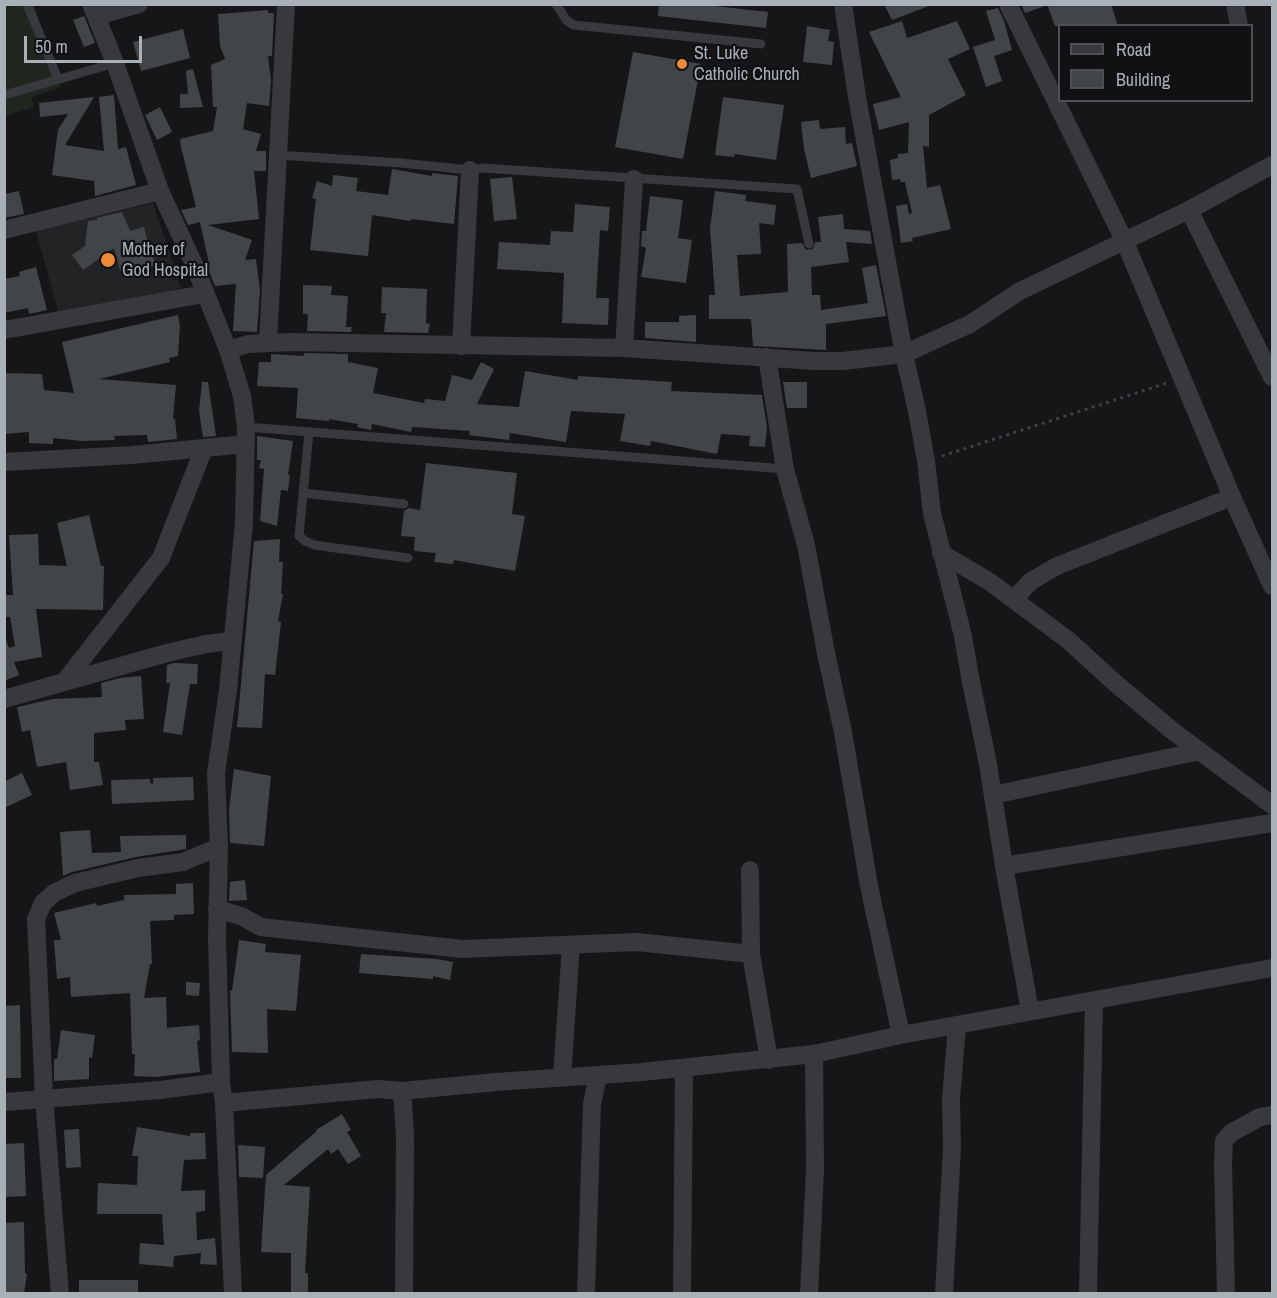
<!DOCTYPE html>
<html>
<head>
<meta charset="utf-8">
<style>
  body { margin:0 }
  #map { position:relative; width:1277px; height:1298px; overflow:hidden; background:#161618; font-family:"Archivo Narrow",sans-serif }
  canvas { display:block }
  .frame { position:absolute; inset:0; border:6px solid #a8b0b8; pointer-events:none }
  .legend { position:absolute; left:1058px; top:24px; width:195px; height:78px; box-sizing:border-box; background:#111113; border:2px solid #4d5155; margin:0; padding:8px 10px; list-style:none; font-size:18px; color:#a8b0b8 }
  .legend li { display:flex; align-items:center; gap:12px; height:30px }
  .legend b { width:30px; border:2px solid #4d5155 }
  .scale { position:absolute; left:24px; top:36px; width:118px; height:27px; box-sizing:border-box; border:3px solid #a8b0b8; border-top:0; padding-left:8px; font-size:18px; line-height:21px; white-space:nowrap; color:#a8b0b8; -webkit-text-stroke:4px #111113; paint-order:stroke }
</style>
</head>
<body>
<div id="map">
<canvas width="1277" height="1298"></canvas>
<div class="frame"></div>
<ul class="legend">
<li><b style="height:8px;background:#37393d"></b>Road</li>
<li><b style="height:16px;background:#424548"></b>Building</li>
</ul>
<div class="scale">50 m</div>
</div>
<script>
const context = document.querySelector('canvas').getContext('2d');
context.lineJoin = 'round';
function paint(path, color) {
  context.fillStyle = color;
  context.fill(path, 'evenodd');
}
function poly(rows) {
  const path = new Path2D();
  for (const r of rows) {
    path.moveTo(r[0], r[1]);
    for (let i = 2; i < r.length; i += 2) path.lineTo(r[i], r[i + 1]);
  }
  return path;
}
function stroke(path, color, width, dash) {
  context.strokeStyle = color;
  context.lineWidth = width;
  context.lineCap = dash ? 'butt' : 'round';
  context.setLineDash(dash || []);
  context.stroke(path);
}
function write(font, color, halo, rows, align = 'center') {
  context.font = font + ' "Archivo Narrow",sans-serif';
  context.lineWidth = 4.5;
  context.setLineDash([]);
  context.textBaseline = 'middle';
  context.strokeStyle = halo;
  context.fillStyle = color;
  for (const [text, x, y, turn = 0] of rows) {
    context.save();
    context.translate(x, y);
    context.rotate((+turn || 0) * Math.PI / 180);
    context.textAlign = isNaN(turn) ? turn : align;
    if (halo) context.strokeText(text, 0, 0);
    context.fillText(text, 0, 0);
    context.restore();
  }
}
const built = poly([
  [153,203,181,288,127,306,60,318,36,231]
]);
const green = poly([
  [5,5,34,5,60,88,31,97,34,107,5,116]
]);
const building = poly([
  [659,4,715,4,715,6,768,12,766,28,658,16],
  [884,4,929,4,929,6,892,20],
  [1021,4,1045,4,1045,6,1025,13],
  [1047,4,1111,4,1118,26,1055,26],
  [998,8,1004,21,1012,50,994,56,1002,81,986,87,973,47,995,40,986,11],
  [268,10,268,13,274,13,272,56,268,56,271,81,269,106,247,103,243,129,261,134,256,151,266,151,266,171,254,171,259,219,208,225,252,240,245,260,256,259,260,290,257,332,233,331,236,284,215,286,206,264,209,264,200,222,188,225,181,210,196,207,181,147,180,139,213,131,217,107,213,107,211,65,225,59,220,46,218,14],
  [84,16,95,43,84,47,73,20],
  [902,21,907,38,957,21,970,49,948,59,966,95,929,115,929,147,923,146,927,188,940,185,951,229,912,238,913,241,901,243,896,206,907,204,909,214,912,213,905,182,901,182,900,179,892,180,890,160,898,158,898,154,908,153,909,122,879,130,873,104,901,97,869,32],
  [807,26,830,30,828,41,834,42,832,65,803,62],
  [183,29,190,58,141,71,133,42],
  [633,52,701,64,683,159,615,147],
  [193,69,203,107,180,108,180,94,188,94,186,71],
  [114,95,118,149,126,147,136,185,95,196,94,181,52,175,58,130,68,114,40,117,39,103,94,97,65,145,104,151,99,97],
  [723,97,784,105,776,160,735,154,734,157,715,155],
  [160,107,172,132,157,140,145,115],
  [819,120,820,129,845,127,846,144,852,143,857,166,811,178,804,149,801,122],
  [392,169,432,176,432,173,458,176,454,224,411,219,411,221,372,215,368,256,310,250,316,199,312,198,317,181,332,186,333,175,358,178,356,191,388,195],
  [512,177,517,219,494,221,490,179],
  [19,191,24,214,4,218,4,194],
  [715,191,746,195,745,201,776,205,774,225,759,223,761,254,737,255,740,296,788,292,787,244,802,243,806,250,813,249,815,242,821,242,818,217,843,214,844,229,870,231,872,244,846,242,849,262,811,267,812,295,820,295,821,310,868,303,862,268,876,265,886,316,826,324,826,350,753,346,751,319,709,319,709,295,715,295,710,228],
  [650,196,683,200,678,238,692,240,686,283,641,277,646,248,641,246,642,231,646,231],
  [575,204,610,207,608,231,600,230,596,298,609,298,608,325,562,323,564,273,497,269,499,242,550,245,551,231,573,232],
  [122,212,130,231,144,227,150,251,157,265,137,271,137,269,121,273,114,248,83,270,72,255,85,246,88,221,97,220,97,218],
  [36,267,47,310,29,314,28,308,4,313,4,279,20,276,19,272],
  [303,285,332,286,331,295,348,296,346,327,352,327,351,332,307,331,308,314,303,314],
  [382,287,427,289,426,323,430,324,428,333,384,332,386,313,381,313],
  [178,315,180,326,178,356,169,358,170,362,99,379,176,385,173,419,175,419,177,439,148,442,147,435,114,436,115,440,82,441,53,438,53,444,29,443,29,432,4,434,4,373,42,374,44,390,74,393,62,342],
  [696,315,696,342,645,338,645,322,679,322,679,316],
  [304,353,348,354,348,362,378,368,373,393,424,403,425,399,445,401,452,375,472,380,481,362,494,369,477,404,519,407,525,371,578,380,578,376,672,382,671,391,762,395,767,428,765,447,749,446,750,436,721,434,717,454,651,441,650,446,620,441,625,414,571,411,566,442,510,433,509,440,469,435,470,431,412,427,411,432,372,424,371,430,357,427,358,424,329,419,329,421,296,418,298,388,257,386,259,362,271,362,271,354,304,356],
  [202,382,208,382,216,436,203,437,199,411],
  [783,382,807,382,807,408,787,408],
  [257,436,293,441,288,475,290,475,288,491,281,490,277,526,260,521,264,469,259,468,261,460,257,460],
  [426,463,517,473,512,514,525,516,515,571,454,560,453,564,434,562,436,553,414,551,415,537,401,536,404,511,409,508,420,510],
  [89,515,101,566,104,566,103,610,36,609,42,657,14,662,19,675,4,681,4,640,6,640,9,648,15,646,10,617,4,617,4,595,13,595,9,535,38,534,39,565,67,566,57,523],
  [280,539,279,562,283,562,281,594,283,594,278,621,281,622,275,675,265,674,262,728,237,727,254,541],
  [174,663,198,664,197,684,190,684,182,735,163,732,170,683,166,683,167,665],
  [141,676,144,719,125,720,126,730,94,733,94,762,99,762,103,785,70,790,66,762,37,767,30,730,22,732,17,707,53,699,102,697,101,683,120,678],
  [234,769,271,776,264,846,230,843,229,810],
  [22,773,32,795,4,808,4,782],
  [193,777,194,800,112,804,111,780,150,779,150,783,153,784,153,778],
  [90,830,92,853,121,852,120,836,186,835,186,849,136,857,72,872,63,876,60,832],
  [245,880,247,900,229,901,230,882],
  [193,883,194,914,174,915,174,920,150,921,152,964,150,964,144,998,166,997,167,1028,199,1025,200,1040,197,1041,200,1072,155,1077,134,1076,135,1054,132,1054,130,993,71,997,70,977,57,979,54,940,61,940,54,913,96,903,97,906,124,900,124,895,176,894,176,884],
  [239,940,266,944,265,952,301,955,296,1011,267,1009,268,1053,232,1052,230,990,232,991],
  [361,954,437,959,453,962,450,980,433,976,433,979,359,973],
  [186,982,200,983,199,996,186,995],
  [20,1005,21,1078,4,1078,4,1006],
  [61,1030,95,1035,92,1058,89,1057,89,1079,54,1081,54,1059,57,1059],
  [342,1114,351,1130,347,1132,361,1156,348,1164,338,1149,331,1154,328,1149,284,1185,310,1187,305,1273,308,1273,308,1293,291,1293,291,1253,261,1252,266,1175,317,1131,316,1130],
  [137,1127,190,1136,190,1133,205,1133,206,1159,184,1160,181,1191,205,1190,205,1211,196,1212,197,1240,215,1238,217,1265,200,1264,201,1253,174,1256,173,1267,139,1264,140,1243,164,1245,162,1214,97,1214,98,1183,137,1185,138,1156,132,1156],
  [79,1129,81,1167,66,1168,64,1130],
  [24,1143,26,1196,4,1197,4,1144],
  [238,1145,265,1147,263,1178,239,1177],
  [24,1222,25,1273,27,1274,24,1293,4,1293,4,1223],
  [79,1280,138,1280,138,1293,79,1293]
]);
const path = poly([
  [942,456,1167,383]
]);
const service = poly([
  [27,4,58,79],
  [556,4,567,21,574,25,761,44],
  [4,95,115,63],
  [278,155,401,163,470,170,483,168,797,189,809,244],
  [246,427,785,469],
  [309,432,299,536,305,541,314,545,408,558],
  [303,493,404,504]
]);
const minor = poly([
  [91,4,115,63,160,191,193,262,228,350,242,396,246,427,244,523,228,690,216,773,219,847,217,939,221,1082,224,1103,233,1294],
  [843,4,857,97,904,354,917,411,926,461,932,513,963,636,970,677,988,764,1004,866,1030,1011],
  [1008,4,1125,242,1232,497,1272,586],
  [1235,4,1239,26],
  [96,16,139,4],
  [1189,210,1272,377],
  [4,230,160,191],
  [4,330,204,294],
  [268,342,286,4],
  [461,346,470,170],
  [624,348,634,179],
  [228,350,248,344,292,342,624,348,815,361,843,361,904,354,970,324,1020,291,1189,210,1272,165],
  [767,357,785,469,806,545,826,653,843,732,869,886,901,1035],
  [4,462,132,455,246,444],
  [941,553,990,582,1068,640,1114,682,1174,732,1272,805],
  [1014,599,1031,581,1057,566,1232,497],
  [65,681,161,558,204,448],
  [4,699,167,653,206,644,231,641],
  [993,795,1200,751],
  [1004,866,1272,823],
  [750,870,751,954,769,1060],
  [217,909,241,916,261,927,462,949,637,942,751,954],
  [562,1077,571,945],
  [402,1091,405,1134,404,1294],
  [4,1102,160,1090,221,1082],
  [224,1103,378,1089,402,1091,496,1082,642,1072,814,1054,901,1035,1272,968],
  [682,1293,684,1069],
  [60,1294,44,1098,36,919,43,903,54,893,75,883,138,868,183,862,219,847],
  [586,1294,592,1104,598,1075],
  [809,1294,815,1170,814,1054],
  [944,1294,952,1148,951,1100,957,1025],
  [1088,1294,1094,1001],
  [1226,1294,1223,1162,1224,1141,1231,1133,1260,1117,1272,1115]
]);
const markers = [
  [682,64,6,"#ed8a39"],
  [108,260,8,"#ed8a39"]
];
const poiNames = [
  ["St. Luke",694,54],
  ["Catholic Church",694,75],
  ["Mother of",122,250],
  ["God Hospital",122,271]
];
paint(built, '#222325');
paint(green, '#1f261e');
paint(building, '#424548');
stroke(path, '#3d4044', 3, [3, 4.5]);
stroke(service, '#37393d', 9);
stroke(minor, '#37393d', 18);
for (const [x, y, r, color] of markers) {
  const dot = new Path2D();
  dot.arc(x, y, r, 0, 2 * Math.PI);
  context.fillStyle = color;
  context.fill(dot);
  stroke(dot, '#111113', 2);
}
write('18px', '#a8b0b8', '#111113', poiNames, 'left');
</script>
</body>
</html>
